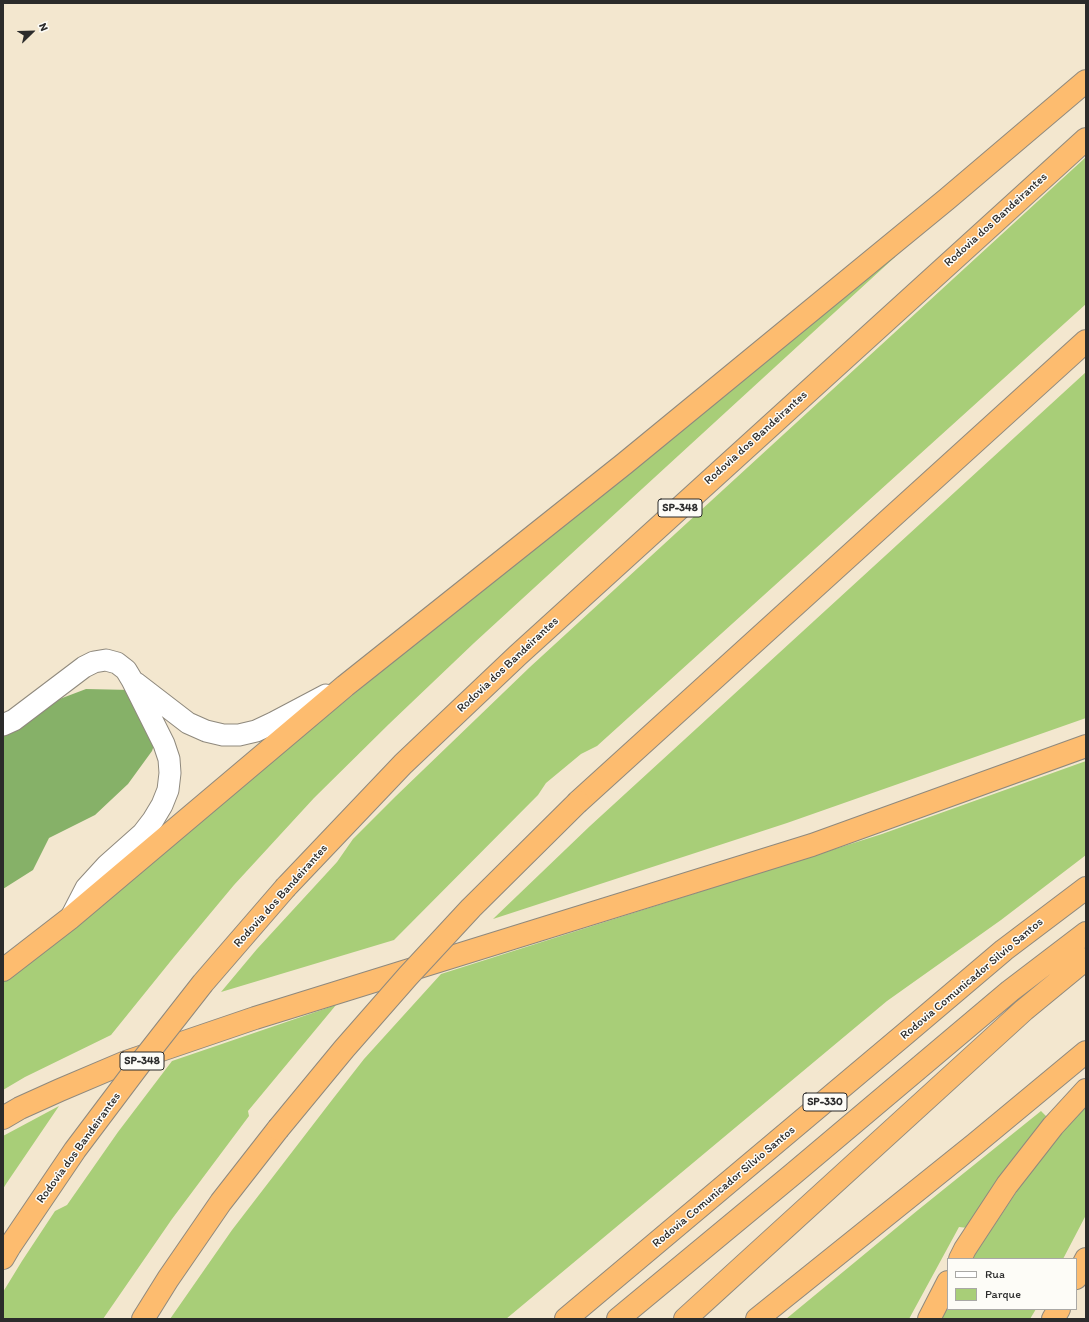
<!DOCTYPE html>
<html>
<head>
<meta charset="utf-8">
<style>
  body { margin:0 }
  #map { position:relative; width:1089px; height:1322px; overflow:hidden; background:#f3e7cf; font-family:Itim,sans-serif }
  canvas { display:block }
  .frame { position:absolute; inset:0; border:4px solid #2b2b2b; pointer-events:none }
  .legend { position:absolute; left:947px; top:1258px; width:130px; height:52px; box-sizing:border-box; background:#fdfcf7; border:1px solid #a9a8a5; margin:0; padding:5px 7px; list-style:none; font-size:12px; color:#2b2b2b }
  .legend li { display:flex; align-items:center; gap:8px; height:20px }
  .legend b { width:20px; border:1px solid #a9a8a5 }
  .north { position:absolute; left:12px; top:12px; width:40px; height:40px; -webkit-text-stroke:3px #fdfcf7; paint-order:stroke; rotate:67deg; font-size:11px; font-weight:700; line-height:16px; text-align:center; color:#2b2b2b }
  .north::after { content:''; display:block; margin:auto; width:14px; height:18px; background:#2b2b2b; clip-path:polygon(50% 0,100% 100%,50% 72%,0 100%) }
</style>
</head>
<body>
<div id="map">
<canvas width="1089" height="1322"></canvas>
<div class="frame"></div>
<ul class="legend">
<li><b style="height:5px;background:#fff"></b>Rua</li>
<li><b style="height:11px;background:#a8ce78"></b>Parque</li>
</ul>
<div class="north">N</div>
</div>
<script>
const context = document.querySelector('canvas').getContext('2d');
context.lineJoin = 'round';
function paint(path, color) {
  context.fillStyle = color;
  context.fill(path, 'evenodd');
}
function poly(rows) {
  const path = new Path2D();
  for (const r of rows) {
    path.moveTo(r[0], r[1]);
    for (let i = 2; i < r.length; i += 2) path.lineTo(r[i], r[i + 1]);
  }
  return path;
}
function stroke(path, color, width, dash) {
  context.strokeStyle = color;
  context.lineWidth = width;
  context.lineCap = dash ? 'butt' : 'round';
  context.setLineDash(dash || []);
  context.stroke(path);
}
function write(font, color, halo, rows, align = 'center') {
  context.font = font + ' Itim,sans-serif';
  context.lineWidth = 3;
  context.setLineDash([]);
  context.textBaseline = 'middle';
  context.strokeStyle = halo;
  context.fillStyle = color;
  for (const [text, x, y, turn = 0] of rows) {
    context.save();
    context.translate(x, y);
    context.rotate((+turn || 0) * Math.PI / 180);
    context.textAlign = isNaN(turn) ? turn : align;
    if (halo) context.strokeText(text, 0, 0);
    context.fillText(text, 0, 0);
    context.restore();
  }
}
const green = poly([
  [1086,157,1086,304,597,746,581,754,546,783,538,795,394,940,221,992,257,949,337,862,353,839,396,796,530,667],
  [894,251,895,257,474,643,389,724,314,798,234,885,174,957,111,1035,25,1077,3,1090,3,981,678,429],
  [1086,372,1086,718,787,823,493,919,590,826],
  [1086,761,1086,855,1001,920,887,1001,506,1319,170,1319,232,1230,332,1100,364,1059,441,974,882,834],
  [336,1005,248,1111,249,1116,172,1219,103,1319,3,1319,3,1292,22,1261,55,1211,67,1205,118,1132,172,1061],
  [1086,1104,1086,1215,1063,1259,972,1259,1035,1164],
  [59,1106,6,1184,3,1189,3,1136],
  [1041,1111,1048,1118,968,1228,959,1227,909,1319,786,1319,918,1210],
  [948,1303,948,1309,1036,1309,1030,1319,940,1319]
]);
const forest = poly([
  [86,689,131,690,162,722,152,751,128,784,95,815,49,838,33,870,3,889,3,731,57,700]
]);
const minor = poly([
  [136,683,188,723,206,731,223,735,239,735,256,731,273,723,326,695],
  [3,725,14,720,84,667,94,662,106,660,117,663,126,670,132,680,164,744,169,759,170,773,168,790,162,805,153,820,143,833,107,865,86,888,71,917]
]);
const trunk = poly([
  [960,1259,965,1249,1007,1185,1053,1126,1086,1090],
  [757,1319,975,1144,1086,1052],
  [929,1319,948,1282]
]);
const motorway = poly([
  [578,802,1086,341],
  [286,887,403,764,518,655,1086,139],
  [3,970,69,919,345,686,624,464,947,199,1086,81],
  [3,1118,20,1108,60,1090,126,1062,255,1018,812,845,1086,746],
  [3,1258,10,1246],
  [1076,1278,1086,1259],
  [143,1319,168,1279,221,1202,278,1129],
  [566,1319,905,1034,1004,950,1086,888],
  [618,1319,793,1174,1010,991,1086,933],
  [685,1319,1024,1010,1086,959],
  [1053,1319,1059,1309]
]);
const motorwayBridge = poly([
  [278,1129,344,1049,408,976,471,908,578,802],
  [10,1246,75,1150,142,1061,203,983,286,887]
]);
const shields = [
  [680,508,44],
  [142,1061,44],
  [825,1102,44]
];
const shieldNames = [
  ["SP-348",680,508],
  ["SP-348",142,1061],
  ["SP-330",825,1102]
];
const streetNames = [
  ["Rodovia dos Bandeirantes",996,220,-42],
  ["Rodovia dos Bandeirantes",756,438,-42],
  ["Rodovia dos Bandeirantes",508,665,-43],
  ["Rodovia dos Bandeirantes",281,896,-48],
  ["Rodovia Comunicador Silvio Santos",972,979,-40],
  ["Rodovia dos Bandeirantes",79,1148,-54],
  ["Rodovia Comunicador Silvio Santos",724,1187,-40]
];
paint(green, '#a8ce78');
paint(forest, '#86b168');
stroke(minor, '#8f897d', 23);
stroke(trunk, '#8f897d', 24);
stroke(motorway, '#8f897d', 24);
stroke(minor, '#fff', 21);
stroke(trunk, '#fdbc6f', 22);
stroke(motorway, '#fdbc6f', 22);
stroke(motorwayBridge, '#8f897d', 24, []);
stroke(motorwayBridge, '#fdbc6f', 22);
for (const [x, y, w] of shields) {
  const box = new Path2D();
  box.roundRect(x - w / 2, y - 9, w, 18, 3);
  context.fillStyle = '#fdfcf7';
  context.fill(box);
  stroke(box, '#2b2b2b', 1);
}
write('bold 11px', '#2b2b2b', null, shieldNames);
write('12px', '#2b2b2b', '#fdfcf7', streetNames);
</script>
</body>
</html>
